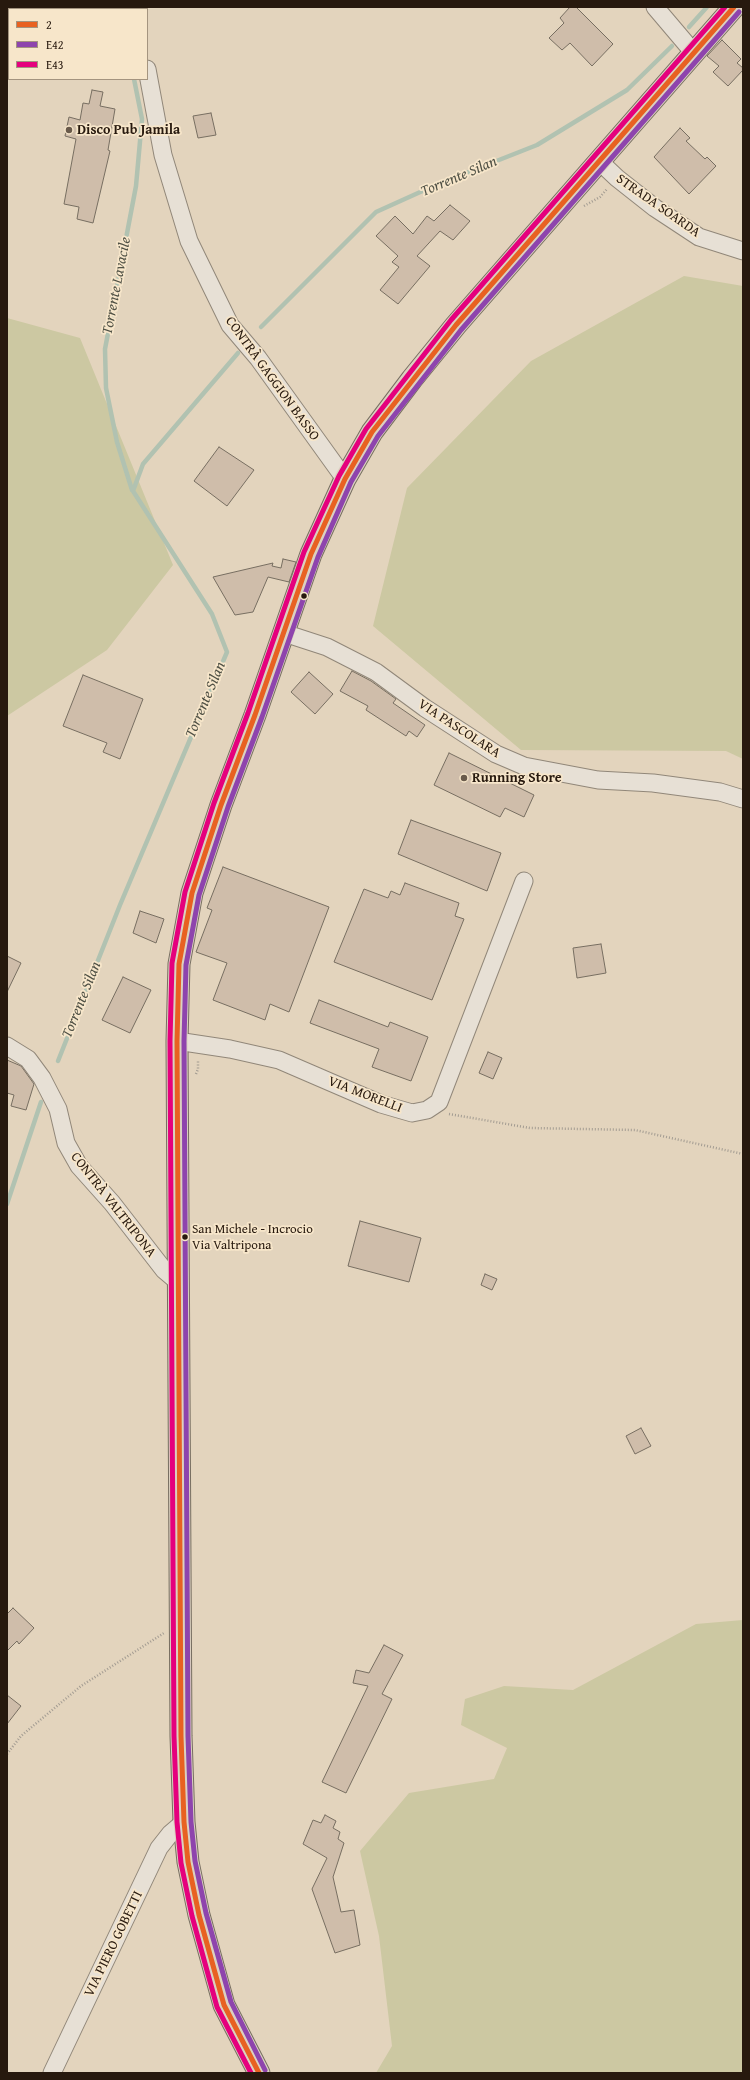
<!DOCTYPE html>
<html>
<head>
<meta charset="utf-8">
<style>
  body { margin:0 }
  #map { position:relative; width:750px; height:2080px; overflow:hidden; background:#e3d4bd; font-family:"Gentium Book Plus",serif }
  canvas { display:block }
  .frame { position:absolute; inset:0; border:8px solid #27190e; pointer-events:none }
  .legend { position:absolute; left:8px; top:8px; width:140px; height:72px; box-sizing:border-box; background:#f7e6ca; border:1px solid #a4947f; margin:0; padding:5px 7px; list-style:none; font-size:12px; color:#27190e }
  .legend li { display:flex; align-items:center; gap:8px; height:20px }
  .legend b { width:20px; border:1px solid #a4947f }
</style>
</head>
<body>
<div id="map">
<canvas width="750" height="2080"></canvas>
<div class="frame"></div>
<ul class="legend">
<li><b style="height:5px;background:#e86121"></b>2</li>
<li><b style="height:5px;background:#8e44ad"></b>E42</li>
<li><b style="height:5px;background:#e5007d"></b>E43</li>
</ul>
</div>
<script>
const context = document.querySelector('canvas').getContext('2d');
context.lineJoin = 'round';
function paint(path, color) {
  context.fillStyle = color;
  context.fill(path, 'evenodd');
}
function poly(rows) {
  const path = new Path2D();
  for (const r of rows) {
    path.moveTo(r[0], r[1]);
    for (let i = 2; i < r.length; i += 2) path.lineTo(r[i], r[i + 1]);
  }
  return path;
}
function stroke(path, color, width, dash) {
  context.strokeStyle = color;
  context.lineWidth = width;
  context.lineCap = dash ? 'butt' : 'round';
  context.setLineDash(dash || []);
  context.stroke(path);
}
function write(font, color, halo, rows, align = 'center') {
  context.font = font + ' "Gentium Book Plus",serif';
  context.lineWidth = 3.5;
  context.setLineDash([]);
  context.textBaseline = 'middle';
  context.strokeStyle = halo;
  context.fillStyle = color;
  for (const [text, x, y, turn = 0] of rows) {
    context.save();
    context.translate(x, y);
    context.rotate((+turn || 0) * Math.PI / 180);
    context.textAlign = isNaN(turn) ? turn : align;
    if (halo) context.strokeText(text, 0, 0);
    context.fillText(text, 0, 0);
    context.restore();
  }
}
const green = poly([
  [684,276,743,286,743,759,726,751,521,750,373,626,407,488,531,361],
  [7,318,80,338,173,565,107,650,7,716],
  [743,1620,743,2073,376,2073,392,2046,379,1936,360,1851,409,1793,494,1779,507,1748,461,1725,465,1699,504,1686,573,1690,696,1624]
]);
const stream = poly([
  [110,7,111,9],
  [689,27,707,7],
  [261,327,376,212,438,184,537,145,627,90,672,46],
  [132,490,117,442,106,388,105,349,136,186,142,119,134,79],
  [58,1061,120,905,227,652,212,614,133,491,143,464,238,353],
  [7,1204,41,1102]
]);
const building = poly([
  [570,7,576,7,613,44,592,66,570,43,562,50,549,38,564,23,560,18,570,7],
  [722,40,741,59,737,63,743,68,743,70,728,86,713,72,719,66,707,56,722,40],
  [92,90,103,92,100,106,115,109,108,150,110,151,93,223,77,219,79,207,64,204,76,139,65,136,69,117,80,120,83,103,89,104,92,90],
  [211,113,216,135,198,138,193,116,211,113],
  [680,128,690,138,686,141,705,159,707,157,716,166,689,194,654,157,680,128],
  [450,205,470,221,453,240,440,231,417,256,430,266,398,304,380,290,399,267,392,262,398,256,376,236,395,216,413,234,427,216,434,221,450,205],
  [219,447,254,470,227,506,194,481,219,447],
  [283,559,296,562,289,582,268,577,253,612,235,615,213,577,273,563,272,566,281,568,283,559],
  [352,671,371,681,396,699,393,703,425,725,417,737,409,731,406,736,366,710,368,706,340,691,352,671],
  [309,672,333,694,315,714,291,692,309,672],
  [83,675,143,699,120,759,103,752,107,743,63,726,83,675],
  [449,753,534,795,524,817,505,808,500,817,434,785,449,753],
  [411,820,501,853,487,891,398,854,411,820],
  [223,867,329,907,289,1012,270,1004,265,1020,213,1000,227,963,196,952,212,910,207,908,223,867],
  [405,883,459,903,455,916,464,919,432,1000,334,962,364,889,388,898,391,891,400,895,405,883],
  [140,911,164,919,156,943,133,933,140,911],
  [601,944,606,973,577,978,573,948,601,944],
  [7,956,21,963,7,992,7,956],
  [123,977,151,990,130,1033,102,1020,123,977],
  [319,1000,388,1027,390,1022,428,1037,411,1081,372,1067,379,1049,310,1023,319,1000],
  [488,1052,502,1058,493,1079,479,1073,488,1052],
  [7,1060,21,1066,34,1084,26,1110,11,1106,14,1095,7,1093,7,1060],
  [360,1221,421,1238,409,1282,348,1266,360,1221],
  [485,1274,497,1279,492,1290,481,1285,485,1274],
  [641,1428,651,1446,635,1454,626,1436,641,1428],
  [13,1608,34,1628,19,1644,17,1641,7,1651,7,1614,13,1608],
  [384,1645,403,1655,382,1694,392,1699,346,1793,322,1782,368,1686,353,1683,356,1670,369,1673,384,1645],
  [7,1695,21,1706,7,1724,7,1695],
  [325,1815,336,1821,333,1828,340,1832,338,1839,344,1843,333,1877,341,1912,354,1910,360,1945,335,1953,312,1889,327,1858,303,1844,313,1820,321,1823,325,1815]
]);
const path = poly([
  [584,206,600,197,607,189],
  [196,1074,198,1069,198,1060],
  [449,1114,530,1128,635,1130,743,1154],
  [7,1754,21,1736,81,1686,164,1633]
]);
const minor = poly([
  [126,7,126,9],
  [655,7,694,53],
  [19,9,20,7],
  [7,35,9,31],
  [147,69,163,155,189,241,230,325,258,358,345,479],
  [599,161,617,178,655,208,699,237,743,251],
  [284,633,327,647,376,672,425,708,496,754,524,766,598,780,653,783,720,792,743,799],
  [177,1041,230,1049,279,1060,381,1104,412,1113,427,1110,439,1102,524,881],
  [7,1046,28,1059,42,1078,58,1109,66,1143,79,1166,112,1203,164,1270,177,1281],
  [52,2073,159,1848,170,1834,184,1822]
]);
const major = poly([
  [259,2073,224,2005,199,1915,188,1862,184,1822,181,1736,177,1041,179,964,192,893,221,805,255,715,311,554,345,479,372,432,412,379,456,325,734,7]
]);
const bus1 = poly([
  [259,2073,224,2005,199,1915,188,1862,184,1822,181,1736,177,1041,179,964,192,893,221,805,255,715,311,554,345,479,372,432,456,325,734,7]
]);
const bus2 = poly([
  [265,2070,231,2002,206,1913,195,1861,191,1822,188,1736,184,1041,186,965,199,895,228,807,262,717,318,557,351,482,378,436,461,330,739,12]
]);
const bus3 = poly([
  [251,2073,217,2007,192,1916,181,1863,177,1822,174,1736,170,1041,172,963,185,892,214,803,248,713,304,552,339,476,366,429,451,320,725,7]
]);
const markers = [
  [69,130,4,"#695a4b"],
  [304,596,3.5,"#27190e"],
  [464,778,4,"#695a4b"],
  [185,1237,3.5,"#27190e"]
];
const busNames = [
  ["San Michele - Incrocio",192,1230],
  ["Via Valtripona",192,1246]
];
const poiNames = [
  ["Disco Pub Jamila",77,130],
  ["Running Store",472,778]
];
const streetNames = [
  ["STRADA SOARDA",658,206,35],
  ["CONTRÀ GAGGION BASSO",272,379,54],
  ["VIA PASCOLARA",459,729,33],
  ["VIA MORELLI",365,1095,21],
  ["CONTRÀ VALTRIPONA",113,1205,52],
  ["VIA PIERO GOBETTI",114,1944,-64]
];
const waterNames = [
  ["Torrente Silan",459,177,-23],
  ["Torrente Lavacile",117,286,-79],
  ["Torrente Silan",206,700,-67],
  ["Torrente Silan",82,1000,-68]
];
paint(green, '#ccc8a2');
stroke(stream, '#b1c2b1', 4.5);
paint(building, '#cfbdaa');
stroke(building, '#776e61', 1);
stroke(minor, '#918779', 19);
stroke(major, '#776e61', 23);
stroke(path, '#a39c92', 2.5, [1, 2]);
stroke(minor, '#e7e0d5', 17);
stroke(major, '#dbd1c0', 21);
stroke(bus1, '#e86121', 5);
stroke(bus2, '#8e44ad', 5);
stroke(bus3, '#e5007d', 5);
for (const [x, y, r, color] of markers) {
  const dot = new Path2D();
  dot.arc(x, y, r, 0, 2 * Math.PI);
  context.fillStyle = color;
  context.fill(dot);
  stroke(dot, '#f7e6ca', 1.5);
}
write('13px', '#27190e', '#f7e6ca', busNames, 'left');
write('bold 14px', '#27190e', '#f7e6ca', poiNames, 'left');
write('14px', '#27190e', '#f7e6ca', streetNames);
write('italic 15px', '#505145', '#f7e6ca', waterNames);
</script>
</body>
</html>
